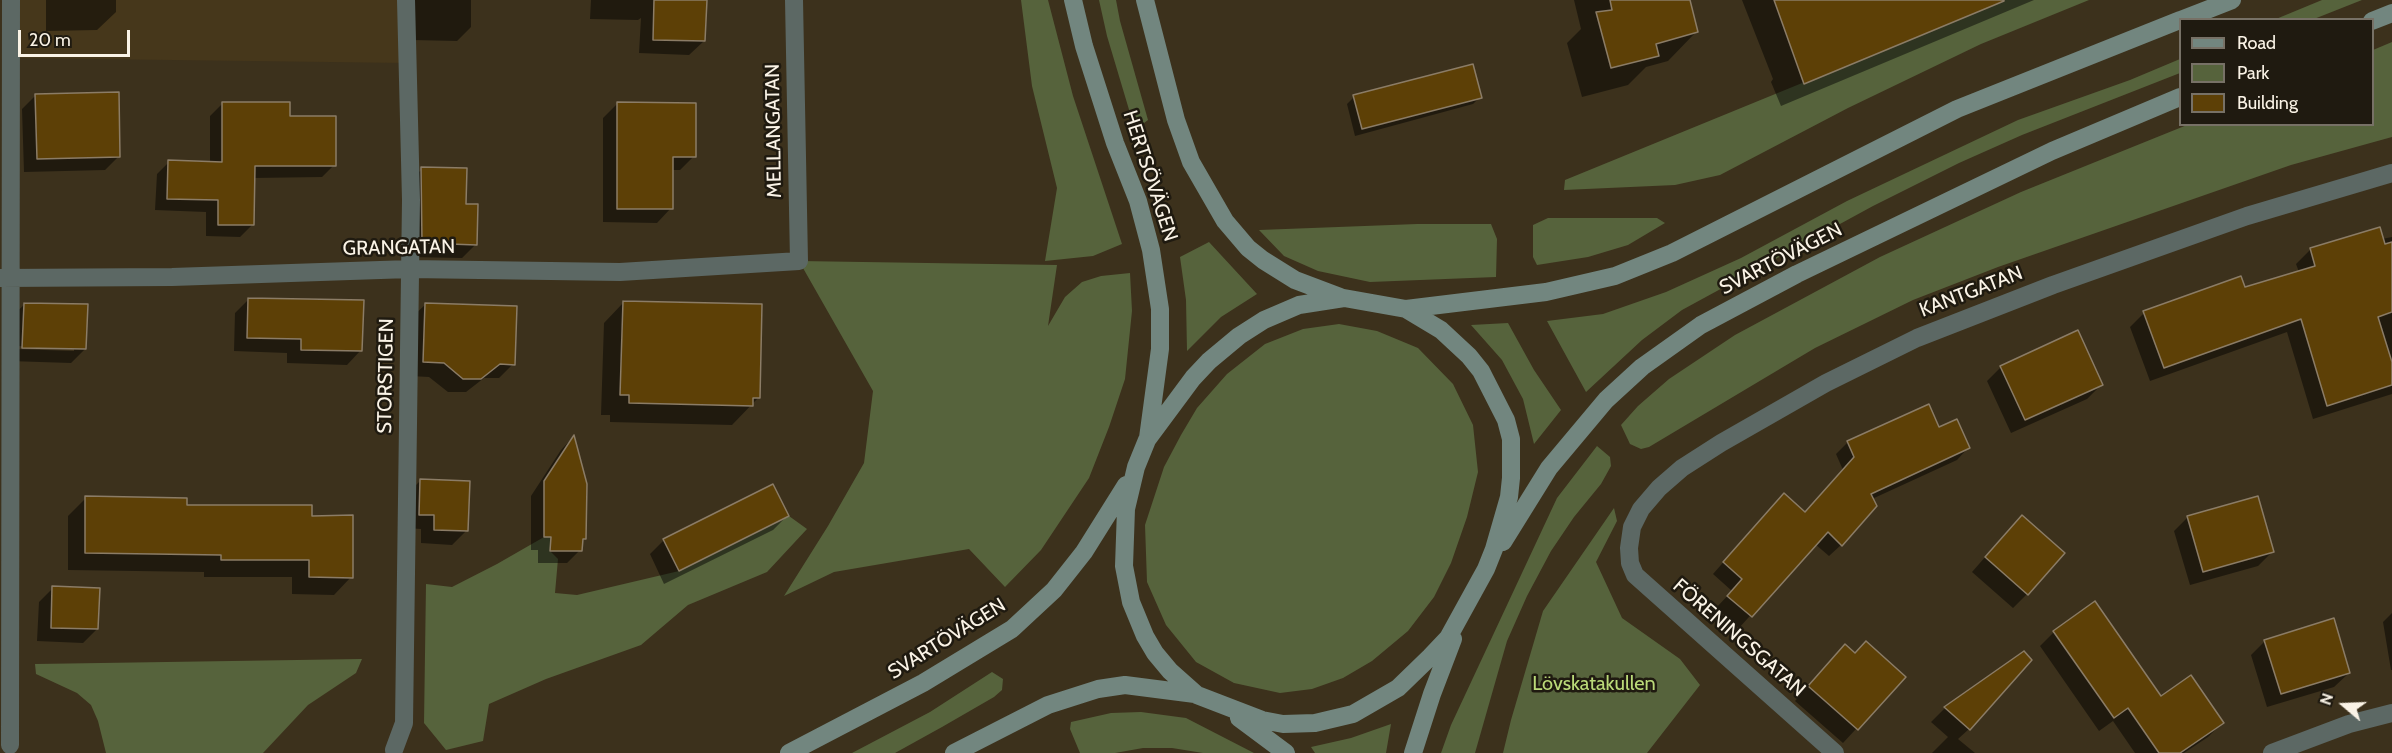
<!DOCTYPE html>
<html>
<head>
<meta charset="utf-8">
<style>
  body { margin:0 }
  #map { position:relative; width:2392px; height:753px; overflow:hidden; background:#3c311c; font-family:Cabin,sans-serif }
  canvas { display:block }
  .legend { position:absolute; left:2179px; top:18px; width:195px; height:108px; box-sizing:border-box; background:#1f1a10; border:2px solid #777166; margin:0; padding:8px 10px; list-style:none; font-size:18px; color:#faf3e6 }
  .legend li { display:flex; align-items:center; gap:12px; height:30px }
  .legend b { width:30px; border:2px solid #777166 }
  .north { position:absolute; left:2314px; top:675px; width:60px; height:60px; -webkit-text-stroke:4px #1f1a10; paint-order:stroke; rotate:289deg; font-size:16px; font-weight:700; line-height:24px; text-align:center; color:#faf3e6 }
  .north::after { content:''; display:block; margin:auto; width:21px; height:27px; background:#faf3e6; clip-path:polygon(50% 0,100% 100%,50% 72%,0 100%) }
  .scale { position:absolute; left:18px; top:30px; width:112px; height:27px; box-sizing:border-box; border:3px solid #faf3e6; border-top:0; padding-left:8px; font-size:18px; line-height:21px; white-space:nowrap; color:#faf3e6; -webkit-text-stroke:4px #1f1a10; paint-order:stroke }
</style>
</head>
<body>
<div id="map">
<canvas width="2392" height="753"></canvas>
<ul class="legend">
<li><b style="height:8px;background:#72867f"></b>Road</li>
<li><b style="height:16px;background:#56633c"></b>Park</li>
<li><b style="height:16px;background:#5d4006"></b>Building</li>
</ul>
<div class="north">N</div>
<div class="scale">20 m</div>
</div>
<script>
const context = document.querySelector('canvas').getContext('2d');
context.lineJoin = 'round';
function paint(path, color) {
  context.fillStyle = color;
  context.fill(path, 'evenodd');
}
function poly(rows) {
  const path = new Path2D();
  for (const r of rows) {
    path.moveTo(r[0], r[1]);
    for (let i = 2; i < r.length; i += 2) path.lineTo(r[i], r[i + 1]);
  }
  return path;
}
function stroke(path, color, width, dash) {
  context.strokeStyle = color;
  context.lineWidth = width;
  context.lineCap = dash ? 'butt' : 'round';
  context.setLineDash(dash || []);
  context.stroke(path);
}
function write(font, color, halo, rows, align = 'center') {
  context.font = font + ' Cabin,sans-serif';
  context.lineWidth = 5;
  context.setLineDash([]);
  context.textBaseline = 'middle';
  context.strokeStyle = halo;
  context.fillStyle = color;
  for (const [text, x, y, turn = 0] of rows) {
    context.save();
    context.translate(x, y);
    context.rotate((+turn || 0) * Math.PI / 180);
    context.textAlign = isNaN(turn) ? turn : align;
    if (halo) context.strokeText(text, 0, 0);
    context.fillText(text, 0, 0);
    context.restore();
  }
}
const built = poly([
  [14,0,405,0,407,63,15,58]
]);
const green = poly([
  [1021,0,1048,0,1073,96,1122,244,1093,256,1045,261,1057,188,1032,86],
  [1099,0,1116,0,1120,21,1148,120,1140,126,1130,113,1107,36],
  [2005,0,2089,0,1981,44,1848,108,1720,175,1675,185,1564,190,1565,180],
  [2322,0,2362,0,2314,19,2276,19],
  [2392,42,2392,137,2291,165,1998,267,1913,300,1815,348,1649,447,1641,449,1630,444,1621,425,1638,406,1669,379,1735,335,1880,257,2021,192,2187,125,2372,124,2373,50],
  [2180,59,2180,73,2022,135,1959,163,1873,206,1682,310,1642,340,1586,392,1547,321,1603,314,1666,292,1741,258,1847,201,2018,120,2130,80],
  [1548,218,1657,218,1665,223,1628,245,1588,257,1537,265,1533,257,1533,225],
  [1417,224,1491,224,1497,239,1496,277,1370,282,1318,271,1284,256,1259,230],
  [1209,242,1257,294,1221,317,1187,351,1186,300,1180,257],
  [799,261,1057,265,1048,326,1065,297,1082,282,1101,276,1130,273,1132,311,1125,379,1109,427,1089,478,1041,550,1005,587,969,549,834,572,784,596,828,526,864,463,873,391],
  [1508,323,1534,370,1561,410,1534,444,1523,399,1502,360,1471,325],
  [1339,324,1377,331,1418,348,1453,384,1473,425,1478,472,1467,517,1451,563,1434,597,1408,631,1372,661,1343,678,1312,689,1280,693,1234,683,1196,662,1166,625,1147,582,1145,525,1164,467,1181,435,1197,408,1227,374,1265,344,1303,329],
  [1597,446,1610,457,1611,466,1601,484,1574,517,1551,551,1527,596,1507,641,1475,753,1441,753,1451,725,1557,498],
  [1614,508,1617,521,1596,562,1622,618,1680,659,1700,685,1647,753,1503,753,1511,720,1543,611],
  [789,516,807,529,767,572,688,605,641,645,546,679,489,704,483,741,446,750,424,723,426,584,452,587,497,564,544,537,551,537,550,551,558,559,555,593,577,595,679,571],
  [362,659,356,673,308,705,263,753,106,753,98,721,91,705,77,693,36,674,35,664],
  [992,672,1003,679,1002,690,994,697,942,727,895,753,852,753,930,712],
  [1141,712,1186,718,1254,753,1203,753,1172,748,1143,748,1115,753,1080,753,1070,729,1071,722,1111,713],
  [1391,724,1386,753,1315,753,1311,747,1351,738]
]);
const shadow = poly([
  [46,0,116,0,116,12,97,30,46,31],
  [412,0,471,0,471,27,457,41,412,40],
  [591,0,705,0,704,41,689,55,639,53,641,18,638,20,590,19],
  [1574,0,1689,0,1697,31,1668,61,1646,67,1628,85,1582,97,1567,43,1581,29],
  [1742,0,2034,0,1781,106,1771,82,1773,79],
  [36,95,119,156,105,170,24,172,22,109],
  [1354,97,1480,97,1473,104,1355,136,1347,104],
  [222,104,334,165,322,177,253,178,253,224,240,237,206,236,206,212,155,210,157,174,169,162,210,163,210,116],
  [617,104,694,156,680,170,672,170,671,208,657,223,603,222,603,118],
  [422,169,465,206,476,244,462,258,408,257,408,183],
  [2379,229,2382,239,2392,237,2392,394,2313,419,2287,332,2150,381,2130,327,2144,313,2244,289,2299,272,2296,264,2310,250],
  [249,299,361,350,347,365,287,363,287,353,234,351,235,313],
  [623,303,759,397,732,425,610,422,610,415,601,415,604,323],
  [25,304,85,349,71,363,9,361,10,318],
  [15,346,74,348,74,351,15,349],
  [426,304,513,364,499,378,484,378,466,392,448,392,429,377,410,376,411,318],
  [2001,367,2101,385,2087,399,2011,433,1987,381],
  [1938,429,1968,448,1957,460,1872,499,1841,545,1829,556,1815,544,1739,628,1716,608,1732,591,1713,574,1772,507,1804,514,1843,470,1836,454,1848,442],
  [573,437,585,539,581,542,580,550,567,563,538,563,538,550,531,550,531,496,561,450],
  [421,480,466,531,452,545,421,543,421,529,406,528,407,494],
  [86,498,310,517,351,577,334,595,292,594,292,577,204,577,204,572,68,570,68,516],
  [787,516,773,530,664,584,650,554,664,540],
  [2188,517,2272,552,2258,566,2190,585,2174,531],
  [2008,531,2027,594,2013,608,1972,572],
  [53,588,97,629,83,643,37,641,39,602],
  [2392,613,2392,670,2391,670,2383,622],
  [2054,632,2161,698,2222,723,2208,737,2184,753,2135,753,2113,721,2099,731,2040,646],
  [2265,641,2349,673,2334,687,2267,707,2251,655],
  [1845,646,1855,655,1904,677,1843,743,1795,701],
  [1945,708,1969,729,1958,739,1975,753,1932,753,1948,737,1931,722]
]);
const building = poly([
  [654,0,707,0,705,41,653,40,654,0],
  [1610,0,1690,0,1698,32,1656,44,1659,56,1611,68,1596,12,1612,10,1610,0],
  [1774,0,2004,0,2004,1,1804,84,1774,0],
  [1473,64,1482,98,1362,129,1353,95,1473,64],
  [119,92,120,157,37,159,35,94,119,92],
  [222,102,290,102,290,116,336,116,336,166,255,166,254,225,218,225,218,200,167,199,168,160,222,162,222,102],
  [617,102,696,103,696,157,673,157,673,209,617,209,617,102],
  [421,167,467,168,466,204,478,204,477,245,422,243,421,167],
  [2380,227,2385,244,2392,242,2392,312,2378,317,2392,362,2392,385,2327,406,2301,319,2164,368,2143,311,2241,276,2245,287,2315,266,2310,248,2380,227],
  [248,298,364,300,362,351,301,350,301,339,247,338,248,298],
  [623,301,762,304,760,398,753,398,753,406,629,403,629,395,620,395,623,301],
  [24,303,88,304,86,349,22,348,24,303],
  [425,303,517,306,515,365,500,364,481,379,463,379,444,363,423,362,425,303],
  [2078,330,2103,385,2025,420,2000,366,2078,330],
  [1929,404,1939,427,1957,419,1970,448,1871,494,1877,506,1842,546,1828,532,1752,617,1727,596,1742,579,1723,562,1784,493,1805,512,1854,457,1847,441,1929,404],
  [574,435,587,484,586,539,583,539,582,551,550,551,551,537,544,537,544,481,574,435],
  [420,479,470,481,468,531,434,530,434,515,419,515,420,479],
  [773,484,789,516,679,571,663,539,773,484],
  [85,496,187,498,187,505,312,505,312,516,353,515,353,578,309,577,309,560,221,560,221,555,85,553,85,496],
  [2258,496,2274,552,2203,572,2187,516,2258,496],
  [2022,515,2065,553,2028,595,1985,557,2022,515],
  [52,586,100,588,98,629,51,628,52,586],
  [2095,601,2161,696,2191,675,2224,723,2180,753,2159,753,2128,708,2114,718,2053,631,2095,601],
  [2334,618,2350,673,2281,694,2264,640,2334,618],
  [1866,641,1906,677,1858,730,1808,686,1845,644,1855,653,1866,641],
  [2024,651,2032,660,1970,730,1944,707,2024,651]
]);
const street = poly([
  [0,278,172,277,410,269,620,272,799,261,794,0],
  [10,745,11,0],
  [394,750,404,723,411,200,406,0],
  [1835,753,1635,575,1630,563,1629,548,1632,527,1641,509,1659,488,1682,468,1721,443,1826,383,1917,338,2053,285,2247,216,2392,173],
  [2272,753,2349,724,2392,713]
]);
const secondary = poly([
  [1073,0,1084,46,1115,143,1138,201,1151,250,1160,309,1160,349,1148,438],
  [1145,0,1176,120,1191,162,1225,221,1248,248,1263,260,1295,280,1340,297],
  [2181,20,2232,0],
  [2372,21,2392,13],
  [1344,298,1406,309,1441,330,1469,356,1481,371,1506,420,1511,439,1511,478,1509,497,1494,549,1486,569,1448,638,1430,657,1398,688,1353,714,1315,723,1283,724,1262,720,1197,695,1170,671,1155,653,1145,636,1131,602,1124,566,1126,509,1136,467,1147,440,1193,378,1209,361,1239,336,1264,320,1299,305,1344,298],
  [1406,309,1546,292,1615,276,1672,253,1957,109,2180,20],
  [1503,542,1549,468,1606,400,1642,367,1701,325,1797,274,2052,151,2180,97],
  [1239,718,1286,753],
  [789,753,923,683,1012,629,1054,590,1084,552,1126,485],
  [954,753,1048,705,1098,689,1125,685,1195,694],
  [1413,753,1432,694,1453,639]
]);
const streetNames = [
  ["MELLANGATAN",774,131,-91],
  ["HERTSÖVÄGEN",1150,176,72],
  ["GRANGATAN",399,248,-1],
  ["SVARTÖVÄGEN",1781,259,-27],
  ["KANTGATAN",1971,292,-21],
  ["STORSTIGEN",386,376,-89],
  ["FÖRENINGSGATAN",1739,638,41],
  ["SVARTÖVÄGEN",947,639,-32]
];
const parkNames = [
  ["Lövskatakullen",1594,684]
];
paint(built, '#46371b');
paint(green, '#56633c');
paint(shadow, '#0007');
paint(building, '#5d4006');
stroke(building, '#8b7c66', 1.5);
stroke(street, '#5c6864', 18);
stroke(secondary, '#72867f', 18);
write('20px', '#faf3e6', '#1f1a10', streetNames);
write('20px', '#bbda79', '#1f1a10', parkNames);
</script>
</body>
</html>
